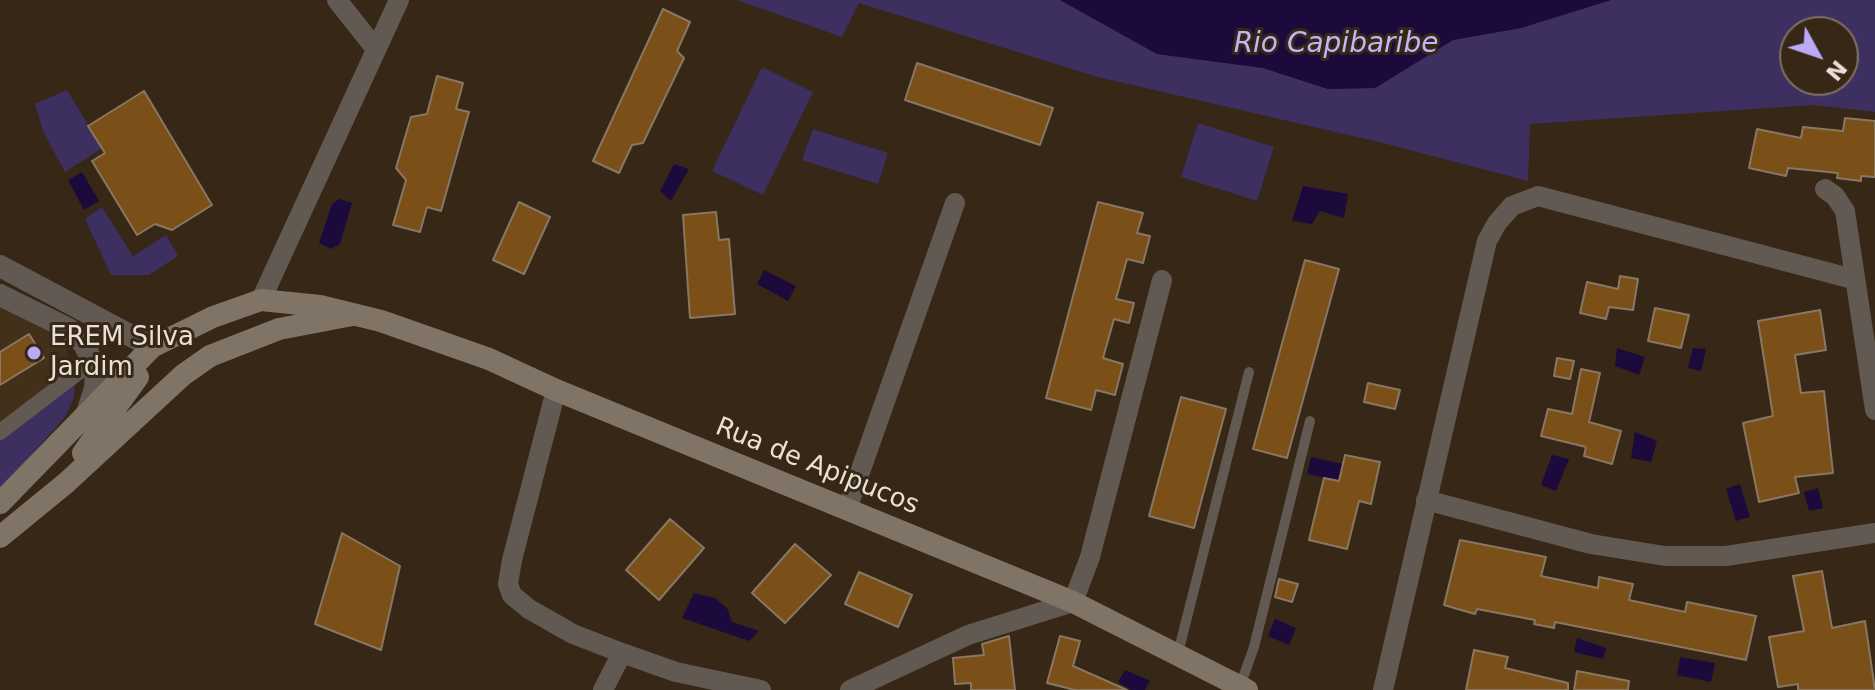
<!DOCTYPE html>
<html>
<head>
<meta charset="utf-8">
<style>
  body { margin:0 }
  #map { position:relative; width:1875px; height:690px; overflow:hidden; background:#362716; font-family:"DejaVu Sans",sans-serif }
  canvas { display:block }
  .north { position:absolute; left:1779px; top:16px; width:80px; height:80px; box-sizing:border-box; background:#362716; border:2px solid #7e7162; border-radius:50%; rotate:130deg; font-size:22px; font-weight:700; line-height:32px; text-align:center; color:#eae0d5 }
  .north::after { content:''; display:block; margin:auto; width:28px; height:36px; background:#bcaaf6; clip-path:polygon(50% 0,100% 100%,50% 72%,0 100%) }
</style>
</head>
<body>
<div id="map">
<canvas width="1875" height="690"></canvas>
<div class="north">N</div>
</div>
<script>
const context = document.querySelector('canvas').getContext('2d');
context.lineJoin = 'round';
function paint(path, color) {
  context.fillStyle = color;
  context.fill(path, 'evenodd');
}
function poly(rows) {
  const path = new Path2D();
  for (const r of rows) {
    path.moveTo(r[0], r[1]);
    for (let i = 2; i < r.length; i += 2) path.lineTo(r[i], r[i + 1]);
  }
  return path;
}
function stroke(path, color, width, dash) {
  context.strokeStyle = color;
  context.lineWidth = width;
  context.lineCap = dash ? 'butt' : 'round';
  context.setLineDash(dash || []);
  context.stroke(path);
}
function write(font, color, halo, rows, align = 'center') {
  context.font = font + ' "DejaVu Sans",sans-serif';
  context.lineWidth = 6;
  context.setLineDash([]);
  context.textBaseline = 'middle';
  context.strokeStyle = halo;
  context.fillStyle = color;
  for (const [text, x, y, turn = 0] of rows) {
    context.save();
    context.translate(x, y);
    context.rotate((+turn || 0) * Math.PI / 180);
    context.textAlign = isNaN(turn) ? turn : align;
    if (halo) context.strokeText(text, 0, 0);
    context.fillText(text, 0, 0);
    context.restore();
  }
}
const built = poly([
  [0,305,63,336,73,371,0,426]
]);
const green = poly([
  [737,0,1060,0,1157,54,1263,68,1328,89,1375,88,1453,40,1521,28,1611,0,1875,0,1875,112,1813,105,1530,124,1528,181,1379,142,1098,77,859,3,842,37],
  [1795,32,1843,32,1843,80,1795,80],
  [762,67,813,92,763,195,712,171],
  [67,90,102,148,65,172,43,131,35,104],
  [1198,123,1274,147,1257,201,1181,177],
  [813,129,888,153,878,184,802,160],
  [102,207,133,256,166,235,178,256,149,275,111,275,85,219],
  [76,374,74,398,64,418,0,490,0,432]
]);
const water = poly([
  [1060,0,1611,0,1521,28,1453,40,1375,88,1328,89,1263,68,1157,54],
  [674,164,689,169,671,201,660,191],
  [82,172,99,201,84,210,68,180],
  [1303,186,1348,194,1344,218,1320,211,1312,224,1292,221],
  [339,199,352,203,340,244,331,249,319,243,332,204],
  [764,270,796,286,788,301,757,284],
  [1617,348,1645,357,1639,375,1615,366],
  [1693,348,1706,349,1701,371,1688,368],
  [1635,432,1657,441,1651,462,1631,458],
  [1552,455,1569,459,1556,491,1541,485],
  [1311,457,1343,464,1339,481,1307,474],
  [1740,484,1750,517,1736,521,1726,489],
  [1818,488,1823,508,1809,511,1804,492],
  [694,593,715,598,727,608,732,622,759,631,749,641,682,618],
  [1275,619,1296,628,1289,645,1268,636],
  [1577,638,1606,648,1603,659,1574,652],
  [1680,657,1715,663,1711,682,1677,675],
  [1125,670,1150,681,1145,690,1131,690,1118,682]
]);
const building = poly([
  [663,9,690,22,677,51,684,58,643,143,632,145,619,173,593,161,663,9],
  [917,63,1053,108,1040,145,905,100,917,63],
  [437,76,463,83,456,109,469,112,441,211,427,207,420,232,393,225,406,180,396,168,411,117,427,114,437,76],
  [144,91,212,205,172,230,155,224,137,235,92,161,105,153,88,126,144,91],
  [1845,118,1875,121,1875,177,1861,176,1861,181,1837,178,1838,173,1788,168,1786,176,1749,168,1757,129,1801,138,1803,127,1843,131,1845,118],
  [519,202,550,217,524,274,493,260,519,202],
  [1098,202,1143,213,1137,233,1150,236,1143,263,1127,259,1116,299,1134,303,1129,323,1114,319,1103,358,1123,364,1115,395,1096,390,1091,410,1046,398,1098,202],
  [716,212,719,240,729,239,735,314,690,318,683,215,716,212],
  [1305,260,1339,269,1287,458,1253,449,1305,260],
  [1620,276,1638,279,1633,310,1609,307,1606,319,1580,313,1587,282,1618,289,1620,276],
  [1655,308,1689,315,1681,348,1648,341,1655,308],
  [1820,310,1826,350,1795,355,1801,393,1824,391,1833,473,1795,477,1799,493,1759,502,1743,423,1773,416,1758,321,1820,310],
  [29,334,44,358,0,385,0,352,29,334],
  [1557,358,1574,361,1570,379,1554,376,1557,358],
  [1581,369,1600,373,1589,422,1621,431,1612,464,1584,456,1586,447,1541,436,1548,409,1572,414,1581,369],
  [1368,383,1400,390,1395,409,1364,402,1368,383],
  [1181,397,1226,409,1194,528,1149,516,1181,397],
  [1345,455,1380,462,1371,504,1359,501,1347,549,1309,540,1324,478,1339,481,1345,455],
  [670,519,704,548,659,600,626,570,670,519],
  [342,533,400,566,381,650,315,624,342,533],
  [1460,540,1546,557,1541,576,1598,588,1599,577,1633,584,1629,600,1685,612,1687,602,1756,616,1746,660,1555,622,1554,628,1534,624,1535,620,1477,609,1475,614,1444,605,1460,540],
  [795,544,831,575,785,623,752,593,795,544],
  [1822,571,1832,628,1865,621,1875,690,1798,690,1798,684,1778,687,1769,637,1804,631,1793,576,1822,571],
  [859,572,912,595,898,627,845,604,859,572],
  [1279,579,1298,584,1292,602,1275,597,1279,579],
  [1009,636,1015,690,971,690,971,683,955,684,953,658,984,655,982,644,1009,636],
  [1060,636,1080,641,1073,666,1127,690,1075,690,1047,683,1060,636],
  [1474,650,1508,657,1505,668,1568,683,1568,690,1466,690,1474,650],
  [1577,671,1629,681,1628,690,1574,690,1577,671]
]);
const service = poly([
  [1177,657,1249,372],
  [1240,686,1254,647,1310,421]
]);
const pedestrian = poly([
  [0,432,93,361]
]);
const minor = poly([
  [337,0,375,48],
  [1825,189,1835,196,1845,211,1875,410],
  [261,300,399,0],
  [556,390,512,560,508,584,512,595,529,609,573,634,622,653,676,672,761,690],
  [1426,500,1591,544,1665,556,1726,556,1875,533],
  [847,509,955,203],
  [603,690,622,653],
  [850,690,968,635,1073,602,1090,557,1162,280],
  [1383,690,1487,241,1497,223,1512,206,1538,196,1853,279]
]);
const tertiary = poly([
  [0,266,152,347],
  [0,295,69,329,84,344,96,370,95,388,86,416]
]);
const secondary = poly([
  [83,453,138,377],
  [0,503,152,347,213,317,261,300,320,306,381,321,489,359,556,390,1073,602,1247,690],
  [0,537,66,483,183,375,210,356,279,329,352,315]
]);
const markers = [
  [34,353,8,"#bcaaf6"]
];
const poiNames = [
  ["EREM Silva",50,338],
  ["Jardim",50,368]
];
const streetNames = [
  ["Rua de Apipucos",817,467,22]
];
const waterNames = [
  ["Rio Capibaribe",1336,45]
];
paint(built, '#42301a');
paint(green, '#3d2f60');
paint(water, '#1d0a3c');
paint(building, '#7a4f18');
stroke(building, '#897764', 2);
stroke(service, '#615952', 10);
stroke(pedestrian, '#615952', 16);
stroke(minor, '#615952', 20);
stroke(tertiary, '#615952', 22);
stroke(secondary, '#807467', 22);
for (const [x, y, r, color] of markers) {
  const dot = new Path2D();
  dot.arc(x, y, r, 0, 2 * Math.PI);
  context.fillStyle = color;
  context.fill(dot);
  stroke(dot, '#362716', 3);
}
write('26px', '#eae0d5', '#362716', poiNames, 'left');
write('26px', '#eae0d5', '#362716', streetNames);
write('italic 28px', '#c3b4f7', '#362716', waterNames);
</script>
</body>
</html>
